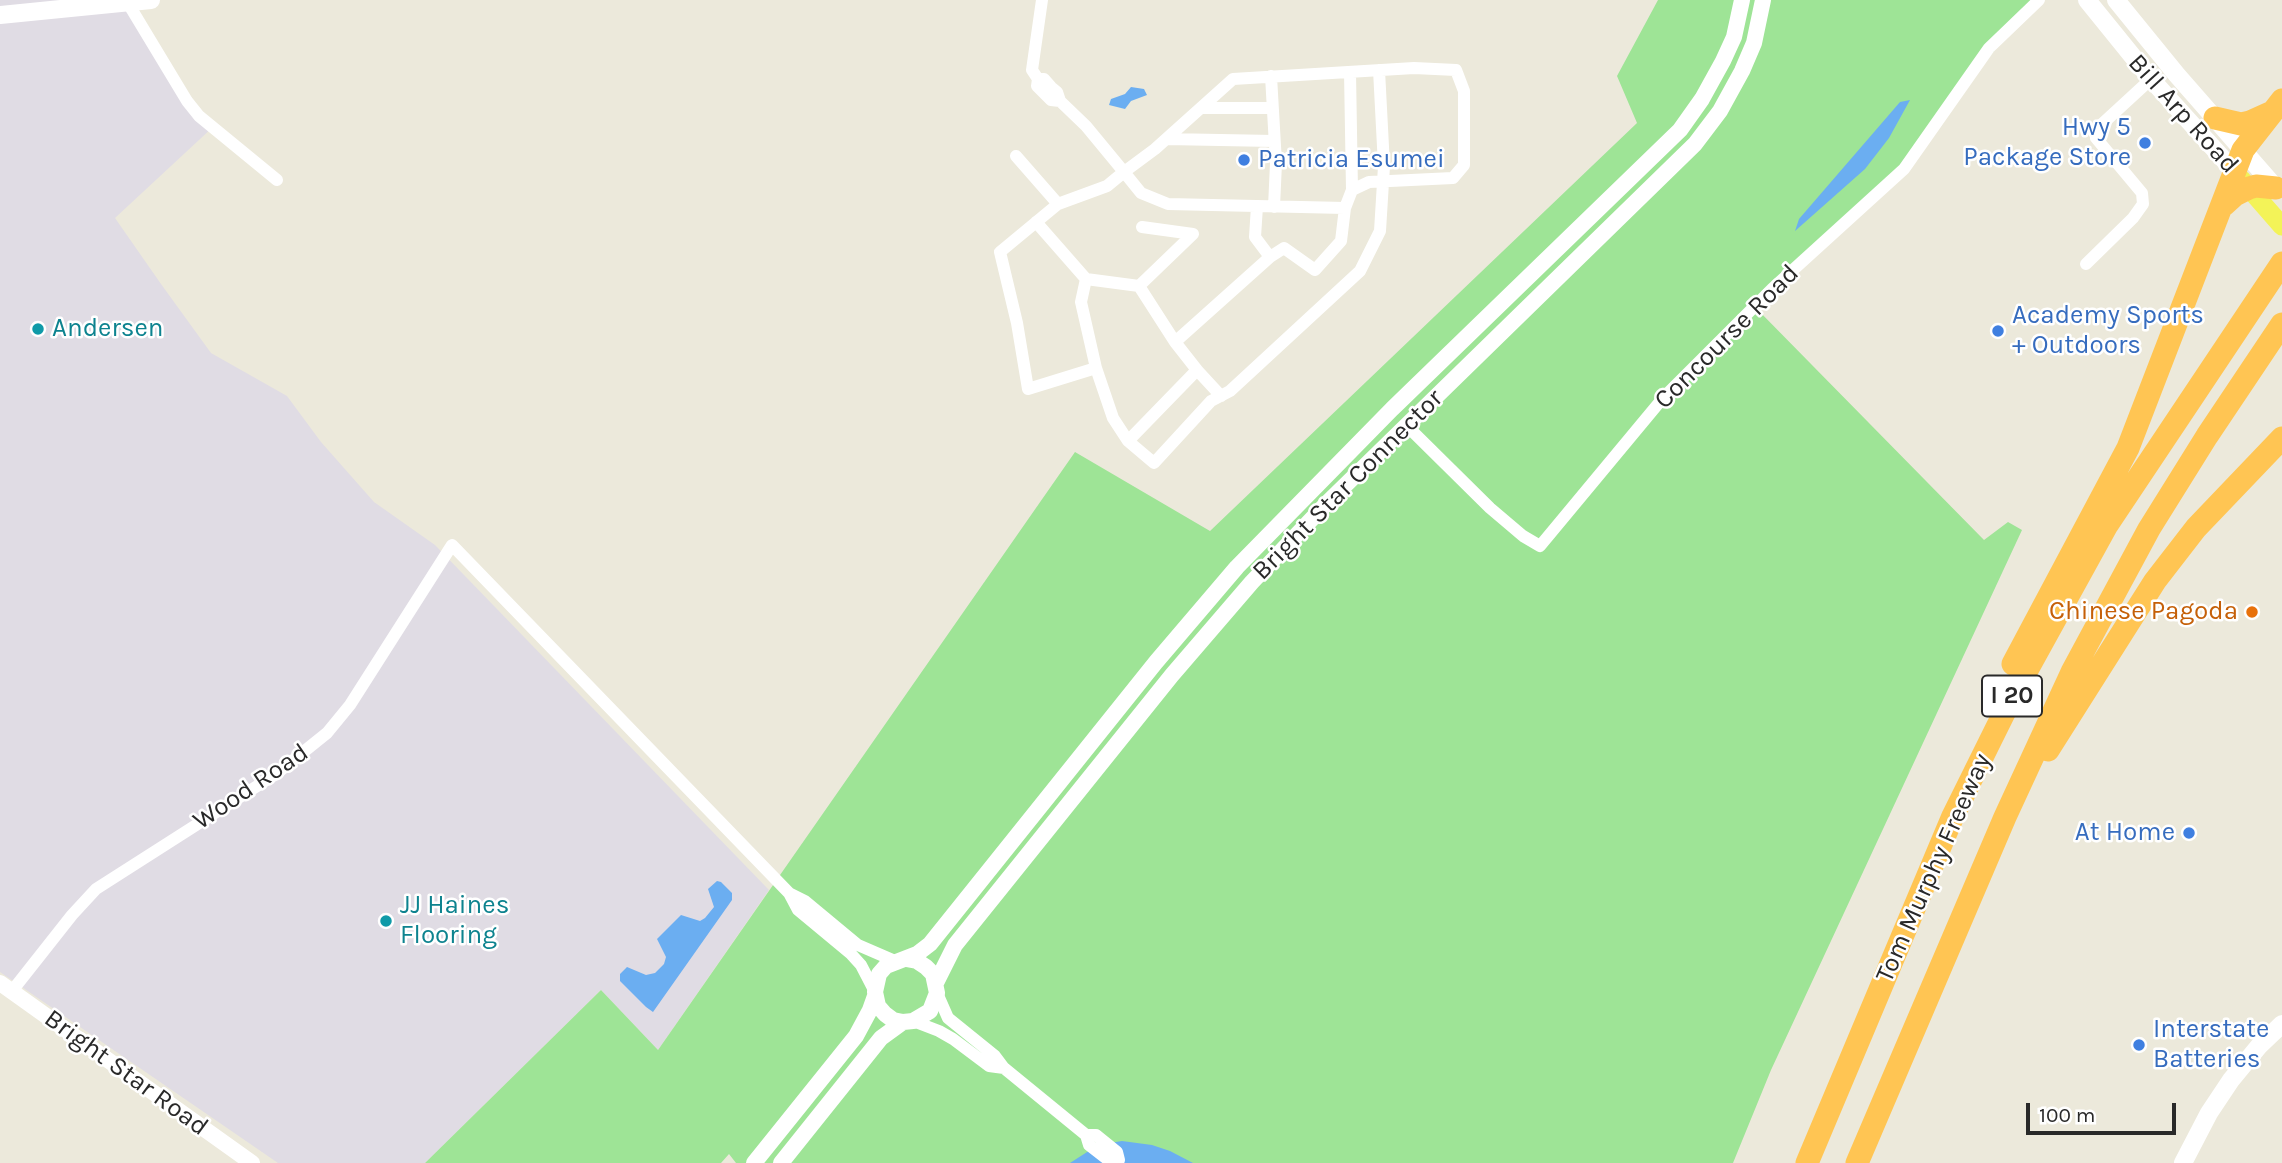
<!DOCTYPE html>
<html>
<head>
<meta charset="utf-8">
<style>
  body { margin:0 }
  #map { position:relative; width:2282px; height:1163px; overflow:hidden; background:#ece9db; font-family:Karla,sans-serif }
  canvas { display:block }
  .scale { position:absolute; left:2026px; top:1103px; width:150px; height:32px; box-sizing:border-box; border:4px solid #292929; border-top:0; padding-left:9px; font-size:21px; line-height:24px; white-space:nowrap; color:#292929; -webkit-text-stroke:5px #fff; paint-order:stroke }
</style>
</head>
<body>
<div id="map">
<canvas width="2282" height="1163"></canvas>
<div class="scale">100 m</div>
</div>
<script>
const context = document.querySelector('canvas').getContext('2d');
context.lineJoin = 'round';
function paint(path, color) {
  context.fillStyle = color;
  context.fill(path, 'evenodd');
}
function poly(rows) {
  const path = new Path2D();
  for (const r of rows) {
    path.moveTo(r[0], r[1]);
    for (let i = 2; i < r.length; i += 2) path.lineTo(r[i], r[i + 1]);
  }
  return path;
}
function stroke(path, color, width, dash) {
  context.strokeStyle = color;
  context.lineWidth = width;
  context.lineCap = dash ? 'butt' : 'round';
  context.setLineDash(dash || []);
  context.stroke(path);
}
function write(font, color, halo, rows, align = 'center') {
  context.font = font + ' Karla,sans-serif';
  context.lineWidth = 5;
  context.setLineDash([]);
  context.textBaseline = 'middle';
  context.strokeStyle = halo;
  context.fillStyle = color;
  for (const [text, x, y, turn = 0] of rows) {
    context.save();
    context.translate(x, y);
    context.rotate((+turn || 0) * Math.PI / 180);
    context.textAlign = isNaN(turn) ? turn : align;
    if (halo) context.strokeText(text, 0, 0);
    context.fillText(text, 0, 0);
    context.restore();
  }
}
const industrial = poly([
  [0,0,126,0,152,44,213,127,115,218,161,284,211,353,287,396,321,442,374,502,435,545,769,890,658,1050,601,990,425,1163,278,1163,0,972]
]);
const green = poly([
  [1658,0,2039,0,2013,26,1904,169,1754,306,1984,540,2008,522,2022,530,1771,1070,1733,1163,736,1163,729,1154,721,1163,425,1163,601,990,658,1050,1075,452,1210,531,1637,123,1617,76]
]);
const water = poly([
  [1131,87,1144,89,1147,95,1131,101,1125,109,1109,105,1111,99,1125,94],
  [1910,100,1889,138,1865,169,1795,231,1799,219,1900,102],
  [717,881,721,882,732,893,732,900,653,1012,646,1007,620,981,620,974,627,967,646,975,655,973,664,964,666,957,657,939,681,915,700,921,705,918,714,907,708,889],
  [1122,1141,1152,1145,1170,1151,1193,1163,1070,1163,1098,1145]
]);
const minor = poly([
  [126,0,187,101,199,116,277,180],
  [1042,0,1032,70,1038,79,1037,86,1051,100,1060,101,1086,126,1124,172,1141,193,1168,204,1345,208,1352,190,1369,182,1453,178,1464,165,1464,91,1456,70,1414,68,1233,79,1155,149,1124,172,1107,186,1058,204,1000,252,1017,323,1028,389,1096,368,1113,418,1128,441,1197,370,1175,342,1270,257,1255,237,1257,206],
  [1350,72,1352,190],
  [1271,76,1276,163,1274,207],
  [1038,79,1044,79,1051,87,1057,92,1060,101],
  [1202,108,1272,108],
  [1166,139,1274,141],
  [1016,156,1058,204],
  [1036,222,1086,279,1139,286,1193,234],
  [1142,227,1193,234],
  [1270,257,1284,248,1315,270,1341,241,1345,208],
  [2086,264,2133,218,2143,204,2142,193,2096,138,2101,125,2151,79],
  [1086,279,1081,302,1096,368],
  [1139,286,1175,342],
  [1197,370,1221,396],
  [1406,425,1490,508,1523,536,1540,546,1663,398,1772,289,1904,169,1989,48,2039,0],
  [1128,441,1154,463,1211,401,1230,391,1360,271,1380,231,1384,166,1379,70],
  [12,991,72,915,96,889,276,774,327,733,350,705,452,545,789,893],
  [875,992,861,965,851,954,798,910,789,893,805,901,858,945,895,961],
  [937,993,948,1018,995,1056,1004,1068,1086,1135,1089,1145,1107,1159,1119,1160,1117,1152,1096,1135,1086,1135],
  [913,1021,939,1031,953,1039,989,1066,1004,1068]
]);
const tertiary = poly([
  [906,959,917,961,926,967,933,974,937,993,930,1011,913,1021,903,1022,893,1020,885,1014,878,1006,875,992,879,974,886,966,917,954,930,944,1156,662,1237,567,1392,409,1680,130,1702,99,1723,61,1734,37,1742,0],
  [0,983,252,1163],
  [936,983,955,945,1172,675,1252,582,1326,504,1695,144,1720,111,1742,71,1754,43,1763,0],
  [754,1163,856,1036,870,1010,875,996],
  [781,1163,881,1038,903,1022]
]);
const secondary = poly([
  [2087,0,2151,79,2234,171],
  [2116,0,2177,75,2276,188],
  [0,15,151,0],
  [2183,1163,2209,1113,2231,1080,2259,1046,2282,1024]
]);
const primary = poly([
  [2241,179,2282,226]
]);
const motorway = poly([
  [2215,118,2241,124,2250,122,2270,113],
  [2224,205,2235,195,2249,188,2256,186,2276,188],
  [2013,664,2128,448,2243,150,2282,100],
  [2048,750,2155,581,2196,528,2282,438],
  [1807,1163,1953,816,2010,701,2107,525,2282,263],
  [1857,1163,2005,817,2072,672,2149,529,2207,436,2282,324]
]);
const markers = [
  [2145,143,7,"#3f7fe0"],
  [1244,160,7,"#3f7fe0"],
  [38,329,7,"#0f9aa8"],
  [1998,331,7,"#3f7fe0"],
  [2252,612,7,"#e8710a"],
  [2189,833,7,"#3f7fe0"],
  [386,921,7,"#0f9aa8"],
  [2139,1045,7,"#3f7fe0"]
];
const shields = [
  [2012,696,60]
];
const shieldNames = [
  ["I 20",2012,696]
];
const streetNames = [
  ["Bill Arp Road",2183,114,48],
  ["Concourse Road",1727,337,-45],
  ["Bright Star Connector",1348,485,-45],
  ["Wood Road",251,787,-34],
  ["Tom Murphy Freeway",1934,868,-66],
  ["Bright Star Road",126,1073,36]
];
const shopNames = [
  ["Hwy 5",2131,128,"right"],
  ["Package Store",2131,158,"right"],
  ["Patricia Esumei",1258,160],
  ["Academy Sports",2012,316],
  ["+ Outdoors",2012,346],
  ["At Home",2175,833,"right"],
  ["Interstate",2153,1030],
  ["Batteries",2153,1060]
];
const cultureNames = [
  ["Andersen",52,329],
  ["JJ Haines",400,906],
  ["Flooring",400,936]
];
const foodNames = [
  ["Chinese Pagoda",2238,612]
];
paint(industrial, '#e0dce4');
paint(green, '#9ee496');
paint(water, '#6baef1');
stroke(minor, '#fff', 12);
stroke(tertiary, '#fff', 16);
stroke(secondary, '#fff', 18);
stroke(primary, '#f3f358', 19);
stroke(motorway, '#ffc553', 23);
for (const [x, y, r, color] of markers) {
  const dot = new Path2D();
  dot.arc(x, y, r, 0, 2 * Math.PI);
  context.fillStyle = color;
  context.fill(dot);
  stroke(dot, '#fff', 2.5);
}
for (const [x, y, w] of shields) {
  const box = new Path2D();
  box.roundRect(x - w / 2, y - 20.5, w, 41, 5);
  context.fillStyle = '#fff';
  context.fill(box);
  stroke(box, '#292929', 2);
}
write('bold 24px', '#292929', null, shieldNames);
write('26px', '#292929', '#fff', streetNames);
write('26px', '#366cbe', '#fff', shopNames, 'left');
write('26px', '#0d838f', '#fff', cultureNames, 'left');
write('26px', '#c56008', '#fff', foodNames, 'right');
</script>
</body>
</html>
